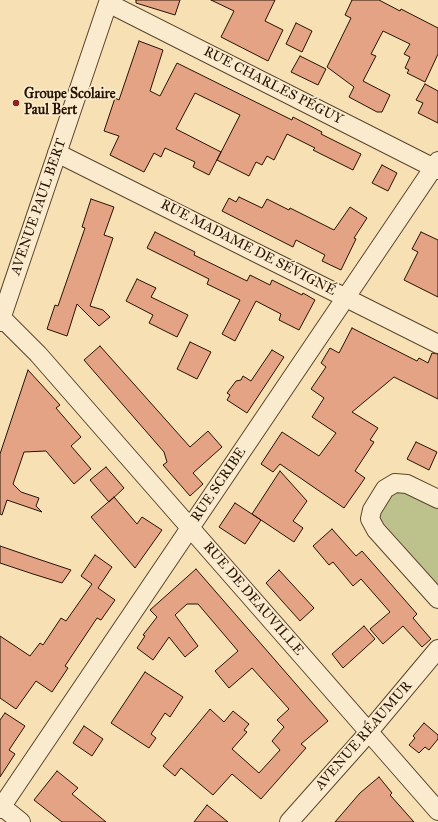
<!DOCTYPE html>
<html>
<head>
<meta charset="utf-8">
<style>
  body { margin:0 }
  canvas { display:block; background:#f7e0b4 }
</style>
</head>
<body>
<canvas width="438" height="822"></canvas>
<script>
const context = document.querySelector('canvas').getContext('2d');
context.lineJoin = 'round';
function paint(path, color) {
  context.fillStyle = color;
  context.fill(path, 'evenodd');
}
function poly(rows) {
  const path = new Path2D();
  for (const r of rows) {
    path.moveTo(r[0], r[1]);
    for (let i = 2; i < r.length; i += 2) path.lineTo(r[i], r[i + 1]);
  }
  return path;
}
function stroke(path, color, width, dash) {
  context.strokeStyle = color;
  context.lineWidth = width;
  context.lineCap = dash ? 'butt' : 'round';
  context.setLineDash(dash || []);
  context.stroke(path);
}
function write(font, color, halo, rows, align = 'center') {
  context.font = font + ' "IM FELL Great Primer",serif';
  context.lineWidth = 3.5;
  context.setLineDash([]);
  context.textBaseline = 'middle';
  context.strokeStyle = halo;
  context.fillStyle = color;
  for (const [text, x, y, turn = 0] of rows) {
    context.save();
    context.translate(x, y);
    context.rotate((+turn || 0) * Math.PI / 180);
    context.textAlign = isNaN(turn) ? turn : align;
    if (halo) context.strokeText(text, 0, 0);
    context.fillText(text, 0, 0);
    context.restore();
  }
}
const green = poly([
  [401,490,438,508,438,585,381,520,379,513,389,496]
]);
const building = poly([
  [136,0,180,0,175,15,136,3,136,0],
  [211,0,275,0,265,21,283,30,268,61,221,37,234,11,211,0],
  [352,0,379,0,400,11,401,9,438,28,438,54,425,82,407,73,409,70,405,68,410,57,404,54,410,44,383,31,371,54,376,56,363,81,390,95,382,112,377,112,349,97,354,87,327,67,351,18,345,15,352,0],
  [296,23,312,31,302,52,286,44,296,23],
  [139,41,163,50,150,91,160,96,177,63,292,120,293,117,322,132,321,134,361,154,353,170,313,150,315,148,287,134,274,160,267,156,262,165,256,162,249,176,217,160,240,115,195,93,176,129,221,152,209,175,193,167,195,162,165,148,161,157,154,153,144,172,110,155,119,136,104,131,115,98,119,100,139,41],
  [300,56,326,69,318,85,291,72,300,56],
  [425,84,438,91,438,123,418,113,423,103,416,100,425,84],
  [382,165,397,173,388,191,372,183,382,165],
  [239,197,262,208,267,199,289,210,290,208,334,230,350,207,367,218,354,238,356,239,341,270,322,261,325,255,296,240,293,247,222,211,229,198,236,202,239,197],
  [91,199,114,207,104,235,113,238,90,306,103,310,110,317,99,326,77,304,67,336,47,329,55,305,58,306,85,228,82,227,91,199],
  [155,232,195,252,194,255,247,281,250,275,270,285,272,280,302,295,303,293,315,300,299,330,279,320,281,314,256,301,235,341,222,334,240,300,207,284,209,279,147,248,155,232],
  [421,232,438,240,438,297,404,280,418,252,412,249,421,232],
  [137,279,156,288,151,297,188,315,177,337,149,323,153,315,126,301,137,279],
  [352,328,417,361,419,358,428,363,432,353,438,354,438,399,394,377,352,412,378,428,370,440,374,442,355,471,365,478,344,508,280,464,273,472,261,464,282,432,319,456,336,433,312,417,324,398,311,389,326,367,321,363,330,348,339,353,352,328],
  [190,342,211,352,197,379,177,369,190,342],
  [100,346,190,447,208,431,222,447,193,473,203,484,190,496,163,465,167,462,164,452,84,360,100,346],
  [272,350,284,357,247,413,227,400,230,395,227,393,236,381,241,380,243,376,251,381,272,350],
  [28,370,60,405,56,408,81,437,71,446,91,469,74,484,46,451,24,452,13,484,21,492,39,498,36,506,42,512,7,500,2,515,0,514,0,454,28,370],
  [416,442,437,452,429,470,407,459,416,442],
  [106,467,124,488,109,502,90,480,106,467],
  [280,471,307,501,293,521,303,528,294,542,252,514,280,471],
  [114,497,137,524,142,517,162,530,135,568,91,517,114,497],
  [235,503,261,520,245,544,219,527,235,503],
  [332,529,356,556,362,551,417,614,413,618,431,639,422,647,403,626,383,644,370,629,390,612,361,579,353,586,333,562,329,565,313,546,332,529],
  [0,546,38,559,71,570,62,583,33,574,0,563,0,546],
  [95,555,112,567,98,588,115,600,101,620,97,618,65,666,68,668,52,692,36,681,16,709,0,698,0,636,30,656,40,643,43,645,61,618,66,621,92,584,81,576,95,555],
  [196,569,328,721,301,744,306,748,261,799,232,774,213,795,181,768,175,776,163,766,210,709,224,722,233,711,249,724,244,730,247,732,232,749,259,773,280,750,272,741,284,727,277,720,289,709,252,668,229,688,215,671,238,651,198,604,187,604,175,615,198,646,185,657,169,637,153,660,137,648,145,636,143,635,157,617,150,610,196,569],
  [279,570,314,608,300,621,266,583,279,570],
  [364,626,375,639,343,668,332,654,364,626],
  [145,672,183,697,170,717,165,713,151,734,156,738,149,748,111,723,145,672],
  [5,713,25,726,9,750,15,754,0,777,0,720,5,713],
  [424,723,438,735,438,739,429,750,425,747,419,753,409,745,415,738,413,736,424,723],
  [84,726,103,739,92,756,73,743,84,726],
  [57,771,78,788,72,794,106,822,62,822,34,800,57,771],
  [379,777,392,793,390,795,414,822,335,822,360,793,379,777],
  [207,805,228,822,194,822,207,805]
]);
const minor = poly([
  [108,3,438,170],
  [57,153,438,344],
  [2,318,38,354,438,811],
  [0,322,109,0],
  [438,499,407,484,395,483,385,489,372,510,370,519,376,530,438,599],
  [0,805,21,822],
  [0,809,438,161],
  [289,822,361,741,438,649]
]);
const markers = [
  [16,103,4,"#8f2418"]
];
const streetNames = [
  ["RUE CHARLES PÉGUY",273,86,27],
  ["AVENUE PAUL BERT",39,207,-71],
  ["RUE MADAME DE SÉVIGNÉ",248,248,27],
  ["RUE SCRIBE",219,485,-56],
  ["RUE DE DEAUVILLE",253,599,49],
  ["AVENUE RÉAUMUR",364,736,-49]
];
const poiNames = [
  ["Groupe Scolaire",24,95],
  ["Paul Bert",24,111]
];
paint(green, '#bdc28d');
paint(building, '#e3a384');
stroke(building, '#271300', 1);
stroke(minor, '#5b462d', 20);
stroke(minor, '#faebce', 18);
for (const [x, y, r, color] of markers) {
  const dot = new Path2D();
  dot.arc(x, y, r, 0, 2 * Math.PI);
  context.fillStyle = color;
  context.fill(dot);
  stroke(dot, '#faebce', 1.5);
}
write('14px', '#271300', '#faebce', streetNames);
write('bold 14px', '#271300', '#faebce', poiNames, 'left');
</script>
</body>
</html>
